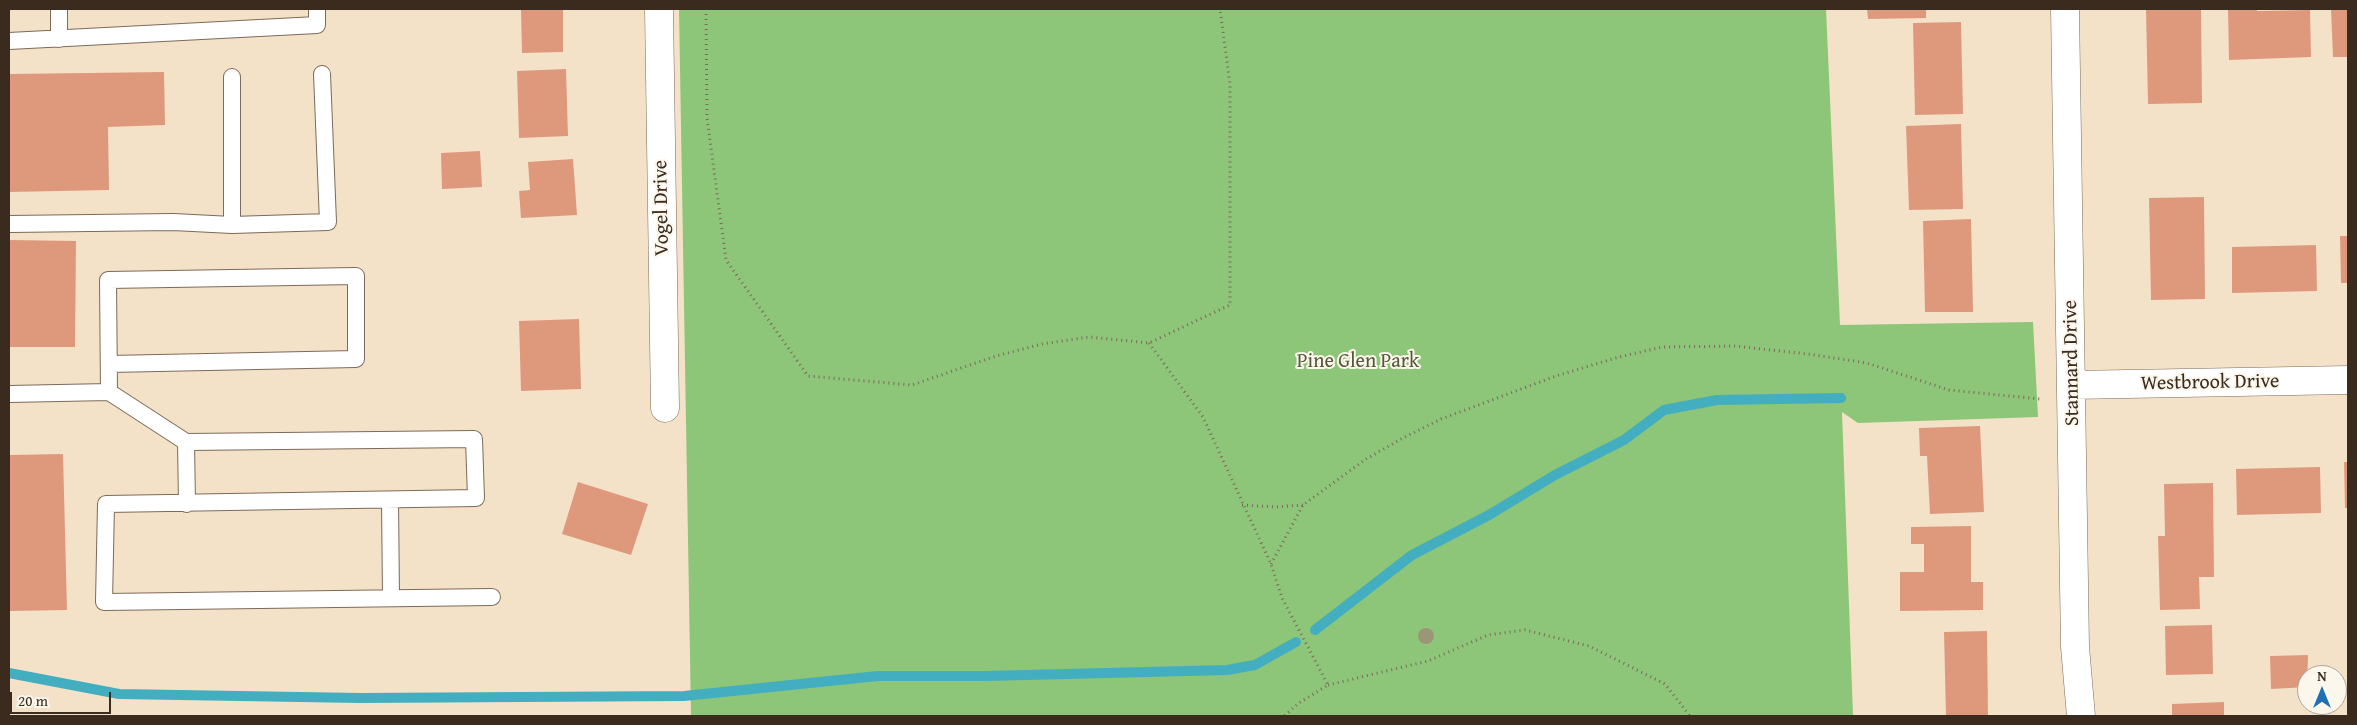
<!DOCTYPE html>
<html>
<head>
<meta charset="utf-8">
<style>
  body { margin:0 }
  #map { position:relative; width:2357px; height:725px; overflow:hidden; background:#f4e2c8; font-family:"Gentium Book Plus",serif }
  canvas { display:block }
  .frame { position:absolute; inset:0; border:10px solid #3b2a1e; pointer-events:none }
  .north { position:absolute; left:2297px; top:665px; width:50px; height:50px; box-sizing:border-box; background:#fbf7ec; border:1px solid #aea59a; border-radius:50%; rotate:0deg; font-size:14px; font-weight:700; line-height:20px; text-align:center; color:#3b2a1e }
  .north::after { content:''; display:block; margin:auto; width:18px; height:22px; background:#1f6fb2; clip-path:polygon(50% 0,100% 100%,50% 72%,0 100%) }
  .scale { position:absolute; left:10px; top:692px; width:101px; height:22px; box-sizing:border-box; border:2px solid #3b2a1e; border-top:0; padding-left:6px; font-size:15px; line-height:18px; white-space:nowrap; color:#3b2a1e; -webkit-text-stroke:4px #fbf7ec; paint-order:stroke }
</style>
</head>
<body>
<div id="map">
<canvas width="2357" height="725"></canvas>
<div class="frame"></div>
<div class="north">N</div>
<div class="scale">20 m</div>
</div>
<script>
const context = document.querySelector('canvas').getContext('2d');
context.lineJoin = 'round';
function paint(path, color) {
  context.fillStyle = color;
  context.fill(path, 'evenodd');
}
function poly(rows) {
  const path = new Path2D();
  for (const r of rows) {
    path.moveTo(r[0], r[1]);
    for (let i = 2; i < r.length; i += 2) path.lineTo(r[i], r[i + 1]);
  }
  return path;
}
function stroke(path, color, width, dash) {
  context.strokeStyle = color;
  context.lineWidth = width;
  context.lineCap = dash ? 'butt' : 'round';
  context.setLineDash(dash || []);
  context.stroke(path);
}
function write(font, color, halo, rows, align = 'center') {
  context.font = font + ' "Gentium Book Plus",serif';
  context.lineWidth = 4;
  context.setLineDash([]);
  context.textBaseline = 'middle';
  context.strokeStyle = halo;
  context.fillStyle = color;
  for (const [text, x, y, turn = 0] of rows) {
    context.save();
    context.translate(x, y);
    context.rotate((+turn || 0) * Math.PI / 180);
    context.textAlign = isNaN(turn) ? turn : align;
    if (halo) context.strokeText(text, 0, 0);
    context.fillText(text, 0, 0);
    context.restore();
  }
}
const green = poly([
  [679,9,1826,9,1840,325,2033,322,2038,417,1858,423,1842,412,1853,716,691,716]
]);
const stream = poly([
  [1315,630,1412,555,1489,515,1555,475,1624,440,1664,410,1717,400,1841,398],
  [9,673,119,694,360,698,684,696,878,676,985,676,1227,670,1255,665,1296,642]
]);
const building = poly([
  [521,9,563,9,563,52,522,53],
  [1867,9,1926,9,1926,18,1868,19],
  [2146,9,2201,9,2202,103,2148,104],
  [2228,9,2257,9,2257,11,2310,10,2311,57,2229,60],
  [2331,9,2348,9,2348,57,2333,57],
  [1961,22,1963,114,1915,115,1913,23],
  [566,69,568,136,519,138,517,71],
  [164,72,165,125,108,127,109,190,9,192,9,74],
  [1961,124,1963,209,1909,210,1906,126],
  [480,151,482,187,442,189,441,153],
  [573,159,577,215,521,218,519,191,530,190,528,162],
  [2204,197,2205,299,2151,300,2149,198],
  [1971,219,1973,312,1925,312,1923,221],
  [2340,236,2348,236,2348,283,2341,283],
  [9,240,76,241,75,347,9,347],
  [2316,245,2317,291,2232,293,2232,247],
  [579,319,581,389,521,391,519,321],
  [1980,426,1984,512,1930,514,1927,456,1920,456,1919,428],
  [63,454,67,610,9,611,9,455],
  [2344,462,2348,462,2348,508,2345,508],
  [2320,467,2321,513,2237,515,2236,469],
  [578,482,648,504,631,555,562,534],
  [2213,483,2214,577,2199,577,2200,609,2160,610,2158,536,2165,536,2164,484],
  [1971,526,1971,582,1983,582,1983,610,1900,611,1900,572,1924,572,1924,544,1911,544,1911,527],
  [2212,625,2213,674,2166,675,2165,626],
  [1987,631,1988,716,1946,716,1944,632],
  [2308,655,2307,687,2271,689,2270,656],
  [2224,702,2224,716,2172,716,2172,704]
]);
const path = poly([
  [706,9,707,118,726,260,808,376,912,385,996,356,1042,344,1089,337,1149,343,1230,305,1230,84,1220,9],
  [1149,343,1203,417,1271,564,1282,598,1328,685,1299,703,1284,716],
  [1242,505,1276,507,1303,505],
  [1271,564,1303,505,1366,459,1403,438,1441,419,1556,376,1619,357,1662,347,1734,346,1808,354,1867,363,1949,390,2040,399],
  [1328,685,1428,661,1488,635,1525,630,1589,646,1665,684,1690,716]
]);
const service = poly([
  [59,9,59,39],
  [9,41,317,25,317,9],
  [9,224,173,222,232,225,328,222,322,74],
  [232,225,232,77],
  [109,364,356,359,356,276,108,280,109,392],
  [9,394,109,392,186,442,187,504],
  [186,442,474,439,476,498,106,504,104,602,492,597],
  [390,500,391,598]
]);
const minor = poly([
  [659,9,665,408],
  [2065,9,2075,647,2081,716],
  [2072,385,2348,380]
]);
const trees = [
  [1426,636]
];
const streetNames = [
  ["Vogel Drive",662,208,-91],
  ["Stannard Drive",2072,363,-91],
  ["Westbrook Drive",2210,383,-1]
];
const parkNames = [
  ["Pine Glen Park",1358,362]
];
paint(green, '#8dc579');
stroke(stream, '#42aec0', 10);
paint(building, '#de997d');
stroke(service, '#7c6a5a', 18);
stroke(minor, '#7c6a5a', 29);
stroke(path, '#7c6a5a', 3, [1, 4]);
stroke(service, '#fff', 16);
stroke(minor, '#fff', 28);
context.fillStyle = '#9c9679';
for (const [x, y] of trees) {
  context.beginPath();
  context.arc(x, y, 8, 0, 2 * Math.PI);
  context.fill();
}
write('20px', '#3b2a1e', '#fbf7ec', streetNames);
write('20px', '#545839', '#fbf7ec', parkNames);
</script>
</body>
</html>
